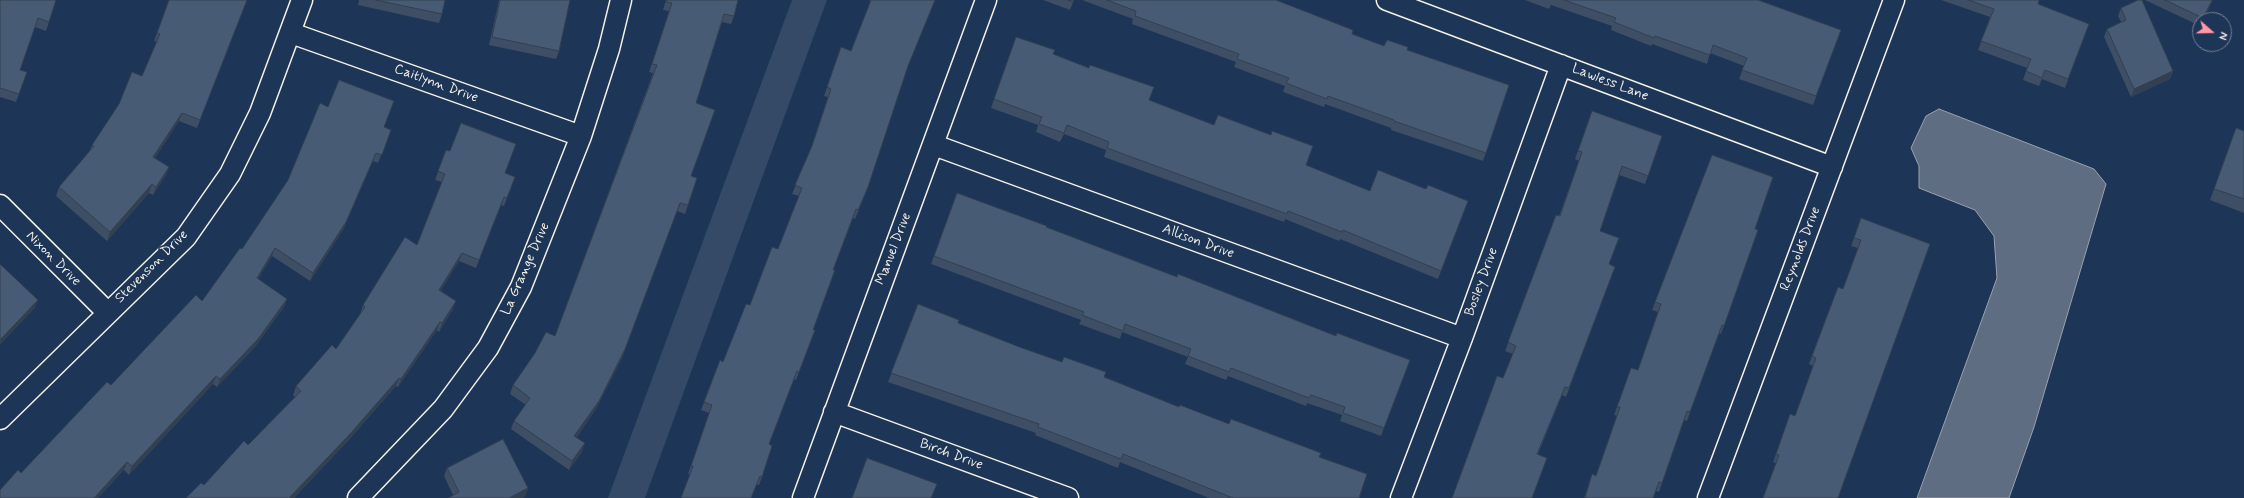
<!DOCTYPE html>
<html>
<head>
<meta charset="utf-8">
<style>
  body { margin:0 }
  #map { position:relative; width:2244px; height:498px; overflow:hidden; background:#1d3557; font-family:Mynerve,sans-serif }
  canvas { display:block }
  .north { position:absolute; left:2192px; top:12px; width:40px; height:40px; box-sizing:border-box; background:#1d3557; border:1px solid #738091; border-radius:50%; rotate:110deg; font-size:11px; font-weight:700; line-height:16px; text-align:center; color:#f4f1e8 }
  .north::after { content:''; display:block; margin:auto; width:14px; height:18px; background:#ff9aa2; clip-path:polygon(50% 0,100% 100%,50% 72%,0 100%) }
</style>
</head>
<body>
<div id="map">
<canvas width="2244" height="498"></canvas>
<div class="north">N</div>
</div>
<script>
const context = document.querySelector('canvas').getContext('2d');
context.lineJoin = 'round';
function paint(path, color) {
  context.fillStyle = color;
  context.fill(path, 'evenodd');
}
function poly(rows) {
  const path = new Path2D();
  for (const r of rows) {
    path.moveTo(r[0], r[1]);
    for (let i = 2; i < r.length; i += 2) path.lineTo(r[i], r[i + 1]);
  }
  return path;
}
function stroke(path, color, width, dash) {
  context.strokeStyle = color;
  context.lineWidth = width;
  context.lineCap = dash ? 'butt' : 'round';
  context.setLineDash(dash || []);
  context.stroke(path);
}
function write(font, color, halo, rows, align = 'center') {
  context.font = font + ' Mynerve,sans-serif';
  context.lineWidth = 3;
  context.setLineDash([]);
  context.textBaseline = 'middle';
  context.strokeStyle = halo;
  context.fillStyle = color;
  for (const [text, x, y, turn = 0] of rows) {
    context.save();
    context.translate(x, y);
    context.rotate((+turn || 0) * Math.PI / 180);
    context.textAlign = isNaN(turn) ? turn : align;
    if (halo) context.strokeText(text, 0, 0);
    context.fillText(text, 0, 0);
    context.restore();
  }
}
const green = poly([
  [792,0,827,0,645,498,608,498]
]);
const water = poly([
  [1939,109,2094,169,2106,184,2034,427,2009,498,1917,498,1997,278,1994,236,1975,210,1919,188,1919,166,1911,148,1926,116,1939,109]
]);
const street = poly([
  [1387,0,1832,167],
  [291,33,581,136],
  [934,145,1462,338],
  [0,205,107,312],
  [834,412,1068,498],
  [0,419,186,237,230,174,260,113,302,0],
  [358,498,443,409,488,348,521,287,581,136,609,49,621,0],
  [803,498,986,0],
  [1401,498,1462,338,1561,65],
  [1708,498,1894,0]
]);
const wall = poly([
  [0,0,49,22,46,31,35,27,20,70,19,94,16,102,0,97],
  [169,0,247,0,197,128,179,121,155,158,169,167,166,175,153,195,149,193,107,241,56,196,59,187,89,152,92,145,142,76,157,42,154,41],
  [359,0,445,0,442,14,439,23,358,5],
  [499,0,570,0,559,51,556,59,489,45],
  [666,0,738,0,734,16,731,24,722,22,696,103,691,176,697,178,685,214,677,211,622,358,596,409,576,438,582,452,569,470,511,429,514,421,526,405,510,394,513,385,555,336,653,73,649,72,669,11,663,10],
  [868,0,935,0,906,71,865,195,855,219,853,218,833,270,813,330,815,330,796,380,794,379,769,444,762,477,759,485,688,474,709,413,701,410,720,360,723,362,750,305,778,249,799,196,792,194,811,148,828,97,824,96,841,47,851,51,871,1],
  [1043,0,1074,0,1070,10],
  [1082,0,1276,0,1352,34,1384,46,1407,50,1509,85,1483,161,1391,130,1391,128,1325,104,1324,107,1283,92,1285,86,1234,67,1236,62,1132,24,1133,19],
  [1525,0,1758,0,1841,30,1813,105,1739,79,1744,66,1710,53,1707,64,1652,44,1651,46,1611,30,1612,26,1551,5,1549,9],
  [1941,0,2039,0,2038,4,2089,24,2065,88,2042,79,2039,86,2023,80,2027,68,1978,50,1990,17],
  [2145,0,2213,0,2203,20,2200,20,2200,26],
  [2121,8,2173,71,2170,79,2131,97,2104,37,2107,29,2121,22,2118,16],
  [1016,37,1053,54,1149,100,1306,166,1370,191,1426,189,1468,201,1438,279,1340,239,1339,241,1285,219,1284,222,1104,157,1106,150,1064,134,1060,142,1036,132,1038,125,991,108],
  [1592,111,1662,136,1645,184,1619,175,1600,231,1610,265,1615,267,1566,397,1562,395,1538,454,1532,498,1503,378,1513,354,1505,351,1556,215,1559,216,1579,161,1575,159],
  [384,127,391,130,378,163,373,161,343,230,310,281,272,256,258,279,287,299,284,307,255,347,217,387,213,384,129,475,124,470,98,498,0,498,21,473,111,385,202,301,242,249],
  [2236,128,2244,131,2244,213,2210,200],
  [446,150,515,177,504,206,501,205,476,268,459,261,440,291,453,309,439,332,437,330,398,387,396,386,347,442,294,498,186,498,204,485,248,445,295,397,293,395,296,386,336,349,360,314,363,305,417,245,442,182,435,180],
  [1712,155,1755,229,1758,230,1721,334,1719,333,1687,421,1684,420,1659,492,1656,491,1653,498,1584,498,1592,474,1596,475,1617,416,1614,415,1631,368,1638,370,1658,312,1652,310],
  [957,193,1177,277,1336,336,1410,360,1381,436,1340,421,1342,415,1307,403,1306,406,1228,376,1226,380,1185,364,1188,357,1122,332,1120,339,1079,324,1081,320,931,264],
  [1861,218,1930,244,1776,463,1773,462,1790,414,1795,416,1813,366,1809,364,1827,315,1843,289,1858,248,1851,246],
  [918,304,958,323,1022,348,1104,377,1179,407,1229,424,1319,457,1359,498,1209,498,1120,462,1118,468,1035,435,1036,433,888,382],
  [447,468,528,488,525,497,522,498,448,498,453,495,444,476]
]);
const shadedWall = poly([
  [2212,0,2213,0,2203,20],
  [2173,71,2170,79,2131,97,2134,89],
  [182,113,179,121,150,165,153,157],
  [376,153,343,230,310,281,313,273],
  [169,167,166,175,153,195,156,187],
  [152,184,149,193,107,241,110,232],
  [680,203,622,358,596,409,571,444,574,436],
  [275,248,272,256,254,286,257,278],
  [462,253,459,261,436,299,439,290],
  [287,299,284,307,255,347,217,387,220,379],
  [38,300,35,308,0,345,0,340],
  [456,301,453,309,439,332,442,323],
  [440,322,437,330,398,387,401,379],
  [216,376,213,384,129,475,132,466],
  [399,378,396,386,347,442,294,498,289,498],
  [585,443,582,452,569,470,572,461],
  [127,462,124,470,98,498,94,498],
  [528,488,525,497,522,498,509,498]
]);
const building = poly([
  [0,0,56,0,49,22,38,18,20,70,27,72,19,94,0,88,0,0],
  [169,0,247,0,200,120,182,113,153,157,169,167,156,187,152,184,110,232,59,187,94,146,92,145,119,104,132,72,142,76,160,34,157,33,169,0],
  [376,0,445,0,442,14,376,0],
  [500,0,570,0,559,51,492,37,500,0],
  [667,0,738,0,734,16,724,14,696,103,715,110,691,176,697,178,688,205,680,203,625,349,599,401,574,436,585,443,572,461,514,421,530,398,513,385,535,353,546,332,555,336,657,65,652,64,672,3,666,2,667,0],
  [871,0,935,0,908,66,868,187,858,210,856,209,833,270,835,270,813,330,815,330,799,372,797,371,769,444,772,446,762,477,760,476,751,498,681,498,693,466,691,466,712,405,704,402,720,360,723,362,746,304,750,305,772,247,778,249,802,188,795,185,812,146,831,89,827,87,841,47,851,51,871,0],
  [1068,0,1074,0,1073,2,1068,0],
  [1107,0,1276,0,1353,30,1352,34,1384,46,1387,40,1408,47,1407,50,1509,85,1486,153,1394,121,1394,120,1328,96,1327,99,1286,83,1289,78,1237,59,1239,54,1135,16,1136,11,1107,0],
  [1564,0,1758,0,1841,30,1816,96,1742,70,1747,58,1713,45,1710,55,1655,36,1654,38,1614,22,1616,18,1564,0],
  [1968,0,2039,0,2038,4,2089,24,2068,79,2045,70,2042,78,2026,71,2031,59,1981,41,1994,9,1968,0],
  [2138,0,2142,0,2173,71,2134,89,2107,29,2126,20,2121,8,2138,0],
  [2165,0,2212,0,2203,18,2165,0],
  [1016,37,1055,50,1053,54,1089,68,1090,65,1154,87,1149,100,1214,125,1218,115,1271,135,1272,131,1313,146,1306,165,1370,191,1378,170,1426,189,1428,185,1468,201,1441,271,1343,230,1342,232,1288,211,1287,214,1107,148,1109,142,1067,125,1064,133,1039,124,1042,117,994,99,1016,37],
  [339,80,394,101,384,127,391,130,382,155,376,153,346,222,313,273,275,248,257,278,287,299,258,339,220,379,216,376,132,466,127,462,94,498,0,498,0,490,18,470,21,473,107,382,111,385,196,295,202,301,240,248,242,249,288,180,320,103,328,107,339,80],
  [1592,111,1662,136,1648,176,1622,166,1600,231,1619,238,1609,264,1615,267,1569,388,1565,387,1537,454,1547,458,1532,498,1452,498,1497,376,1503,378,1516,346,1508,342,1556,215,1560,216,1582,152,1578,151,1592,111],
  [461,123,516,144,505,173,515,177,507,198,504,197,479,260,462,253,439,290,456,301,442,323,440,322,401,379,399,378,350,434,289,498,186,498,201,483,204,485,244,441,248,445,301,391,296,386,332,345,336,349,365,307,363,305,405,237,417,245,445,174,438,171,446,150,450,151,461,123],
  [2236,128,2244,131,2244,199,2214,189,2236,128],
  [1712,155,1773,177,1755,229,1758,230,1724,326,1722,325,1690,412,1687,411,1662,483,1659,482,1653,498,1585,498,1592,474,1596,476,1620,407,1617,407,1631,368,1638,370,1661,304,1655,302,1712,155],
  [957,193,1047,226,1046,227,1177,277,1178,274,1336,336,1337,333,1410,360,1384,428,1343,413,1345,407,1311,395,1309,398,1231,368,1229,372,1188,356,1191,349,1125,324,1123,331,1082,315,1084,312,934,256,957,193],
  [1861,218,1930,244,1838,498,1763,498,1779,455,1776,454,1790,414,1795,416,1816,358,1812,356,1838,287,1843,289,1861,240,1854,238,1861,218],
  [0,264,38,300,0,340,0,264],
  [918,304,959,320,958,323,1022,348,1062,362,1064,357,1106,372,1104,377,1179,407,1180,405,1229,424,1231,419,1321,453,1319,457,1367,474,1359,498,1233,498,1123,454,1121,459,1038,427,1039,424,891,373,918,304],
  [503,439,528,488,509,498,448,498,459,492,447,468,503,439],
  [867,458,937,484,931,498,852,498,867,458]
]);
const streetNames = [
  ["Lawless Lane",1610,83,21],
  ["Caitlynn Drive",436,84,20],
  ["Allison Drive",1198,242,20],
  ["Manuel Drive",894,249,-69],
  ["Reynolds Drive",1801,249,-69],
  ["Nixon Drive",53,259,45],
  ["Stevenson Drive",152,267,-45],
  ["La Grange Drive",526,269,-66],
  ["Bosley Drive",1482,282,-70],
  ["Birch Drive",951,455,20]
];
paint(green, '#354a67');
paint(water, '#5e6d82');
stroke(water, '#9aa2ab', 1);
stroke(street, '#f4f1e8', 23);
stroke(street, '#1d3557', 20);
paint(wall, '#3e4e64');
paint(shadedWall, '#324051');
paint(building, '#485b74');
stroke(building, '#324051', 1);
write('14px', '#f4f1e8', '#1d3557', streetNames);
</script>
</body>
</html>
